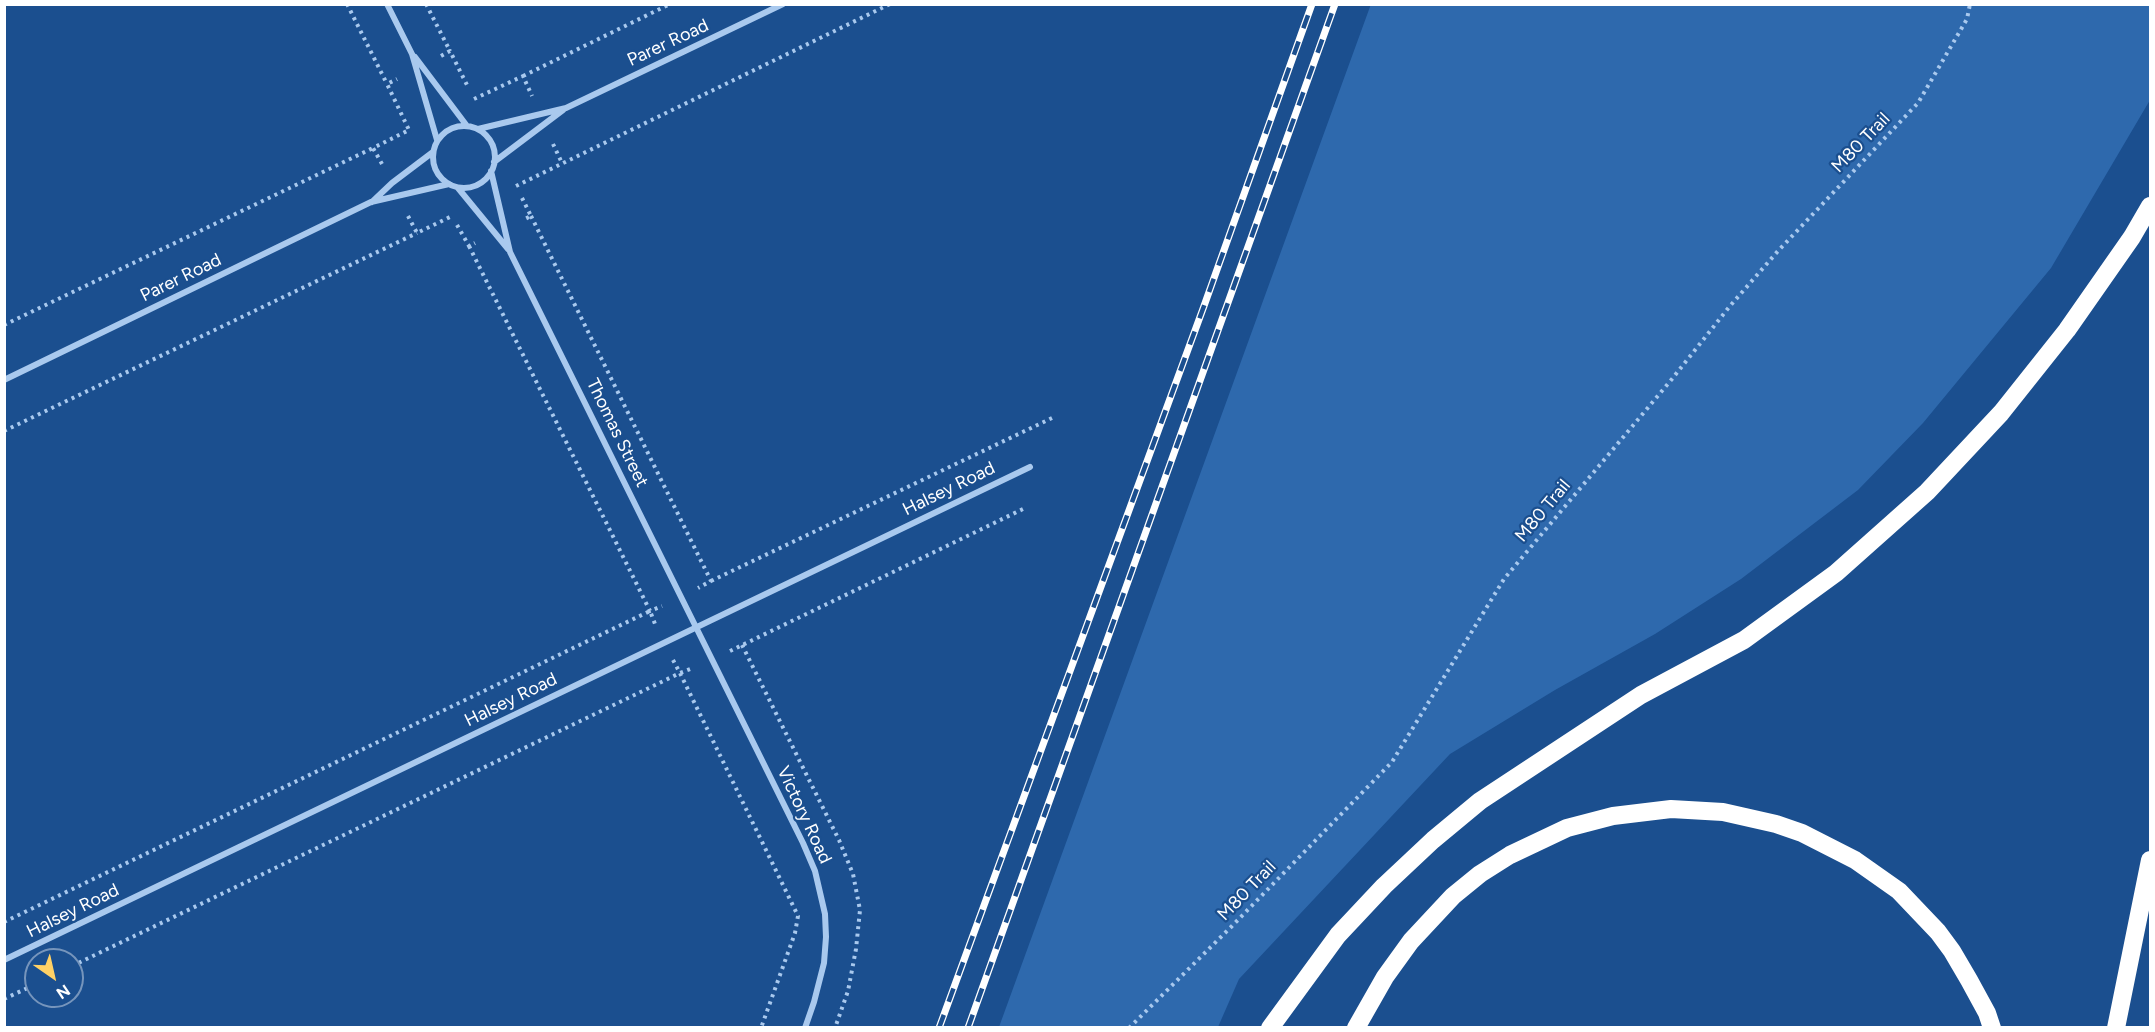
<!DOCTYPE html>
<html>
<head>
<meta charset="utf-8">
<style>
  body { margin:0 }
  #map { position:relative; width:2155px; height:1032px; overflow:hidden; background:#1b4f8f; font-family:Figtree,sans-serif }
  canvas { display:block }
  .frame { position:absolute; inset:0; border:6px solid #fff; pointer-events:none }
  .north { position:absolute; left:24px; top:948px; width:60px; height:60px; box-sizing:border-box; background:#1b4f8f; border:2px solid #7695bc; border-radius:50%; rotate:146deg; font-size:16px; font-weight:700; line-height:24px; text-align:center; color:#fff }
  .north::after { content:''; display:block; margin:auto; width:21px; height:27px; background:#ffd166; clip-path:polygon(50% 0,100% 100%,50% 72%,0 100%) }
</style>
</head>
<body>
<div id="map">
<canvas width="2155" height="1032"></canvas>
<div class="frame"></div>
<div class="north">N</div>
</div>
<script>
const context = document.querySelector('canvas').getContext('2d');
context.lineJoin = 'round';
function paint(path, color) {
  context.fillStyle = color;
  context.fill(path, 'evenodd');
}
function poly(rows) {
  const path = new Path2D();
  for (const r of rows) {
    if (r.length === 3) {
      path.moveTo(r[0] + r[2], r[1]);
      path.arc(r[0], r[1], r[2], 0, 2 * Math.PI);
      continue;
    }
    path.moveTo(r[0], r[1]);
    for (let i = 2; i < r.length; i += 2) path.lineTo(r[i], r[i + 1]);
  }
  return path;
}
function stroke(path, color, width, dash) {
  context.strokeStyle = color;
  context.lineWidth = width;
  context.lineCap = dash ? 'butt' : 'round';
  context.setLineDash(dash || []);
  context.stroke(path);
}
function write(font, color, halo, rows, align = 'center') {
  context.font = font + ' Figtree,sans-serif';
  context.lineWidth = 4.5;
  context.setLineDash([]);
  context.textBaseline = 'middle';
  context.strokeStyle = halo;
  context.fillStyle = color;
  for (const [text, x, y, turn = 0] of rows) {
    context.save();
    context.translate(x, y);
    context.rotate((+turn || 0) * Math.PI / 180);
    context.textAlign = isNaN(turn) ? turn : align;
    if (halo) context.strokeText(text, 0, 0);
    context.fillText(text, 0, 0);
    context.restore();
  }
}
const green = poly([
  [1371,4,2150,5,2150,100,2051,268,1923,423,1858,490,1741,579,1655,634,1555,690,1450,754,1239,979,1218,1027,999,1027]
]);
const path = poly([
  [347,4,387,84],
  [426,4,450,51],
  [441,56,450,51,468,87],
  [523,76,670,4],
  [474,99,523,76,532,96],
  [553,144,562,163],
  [382,164,373,148,409,130,387,84,397,79],
  [516,186,890,4],
  [522,198,531,216,523,220],
  [408,216,417,233,452,216],
  [531,216,711,581,698,588],
  [457,225,469,246,475,243],
  [469,246,650,611,662,606],
  [4,325,373,148],
  [4,431,417,233],
  [711,581,1052,418],
  [742,645,839,840,853,874,860,910,856,949,848,991,835,1028],
  [730,651,1023,509],
  [673,660,680,673,693,668],
  [4,922,650,611,655,624],
  [72,966,680,673,798,916,795,933,761,1028],
  [4,999,36,984],
  [1129,1028,1232,926,1392,762,1504,579,1672,379,1730,306,1778,251,1918,103,1967,19,1970,4]
]);
const minor = poly([
  [387,4,412,54,437,140],
  [415,57,467,126],
  [464,157,31],
  [478,129,566,108,783,4],
  [494,162,563,110],
  [491,171,510,252,803,843,815,871,825,914,826,937,824,963,814,1002,805,1028],
  [458,188,508,249],
  [372,202,392,183,433,152],
  [4,380,371,202,449,184],
  [4,960,1030,467]
]);
const motorway = poly([
  [1270,1028,1338,935,1384,886,1433,840,1480,801,1641,695,1744,640,1836,573,1927,492,2001,413,2067,330,2132,237,2150,206],
  [1356,1028,1385,977,1411,941,1453,896,1480,874,1510,855,1567,828,1613,816,1671,809,1723,812,1776,824,1802,833,1855,860,1899,891,1938,932,1952,951,1969,980,1987,1013,1992,1028],
  [2116,1028,2150,860]
]);
const rail = poly([
  [939,1028,1204,306,1312,4],
  [968,1028,1335,4]
]);
const streetNames = [
  ["Parer Road",668,43,-25],
  ["M80 Trail",1861,143,-46],
  ["Parer Road",181,278,-26],
  ["Thomas Street",617,433,64],
  ["Halsey Road",949,489,-26],
  ["M80 Trail",1543,511,-50],
  ["Halsey Road",511,700,-26],
  ["Victory Road",804,815,65],
  ["M80 Trail",1247,891,-46],
  ["Halsey Road",73,911,-26]
];
paint(green, '#2e69ad');
stroke(path, '#a9c9ee', 4, [3, 4.5]);
stroke(minor, '#a9c9ee', 6);
stroke(motorway, '#fff', 18);
stroke(rail, '#fff', 7);
stroke(rail, '#1b4f8f', 4.5, [14]);
write('18px', '#fff', '#1b4f8f', streetNames);
</script>
</body>
</html>
